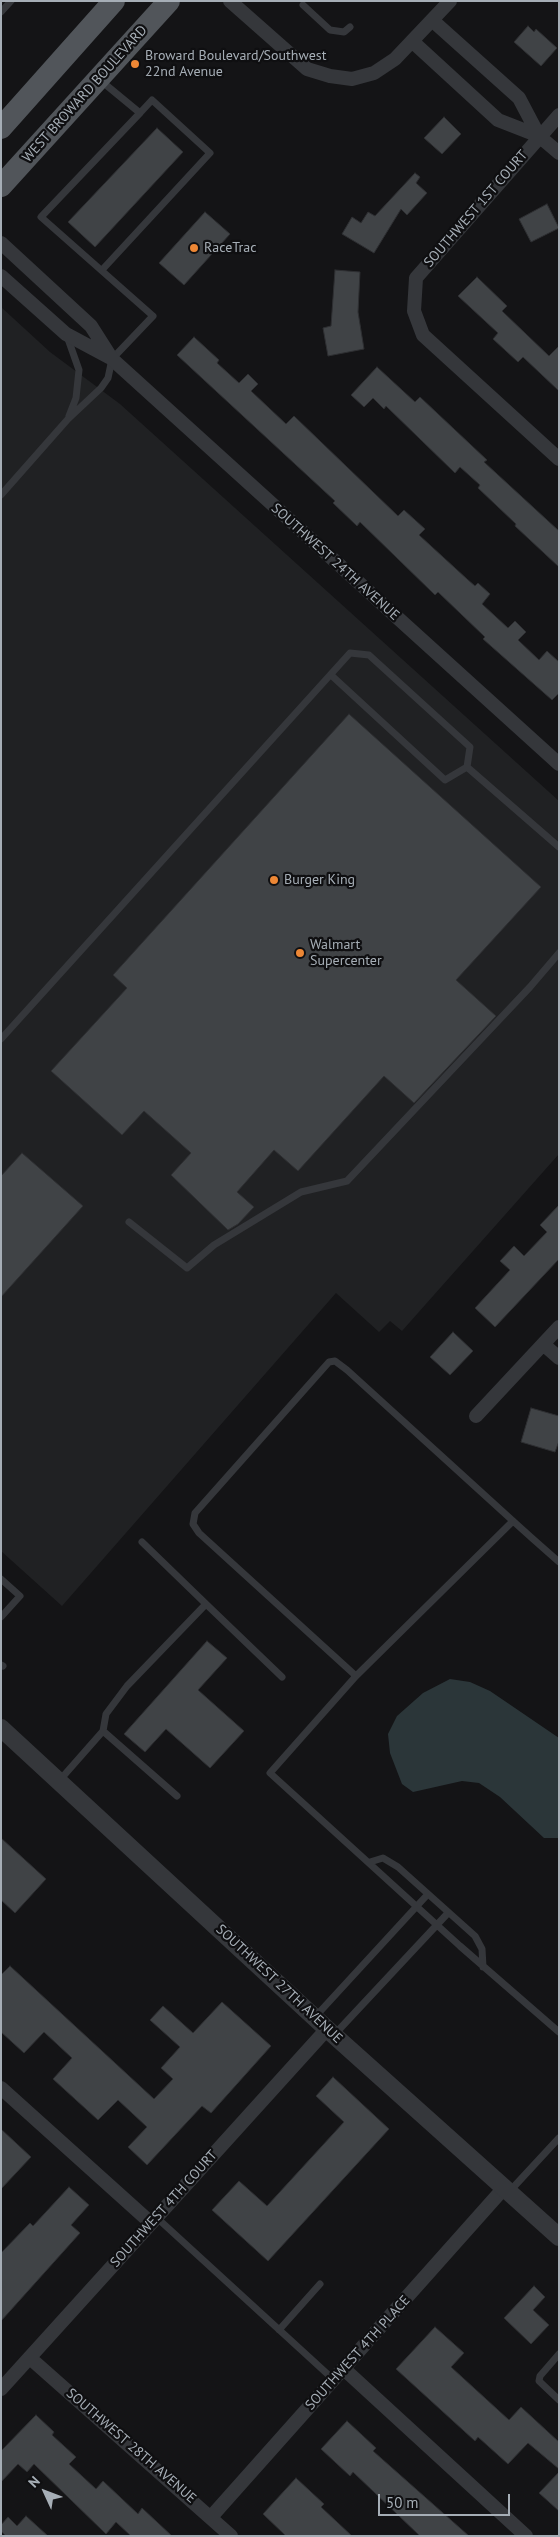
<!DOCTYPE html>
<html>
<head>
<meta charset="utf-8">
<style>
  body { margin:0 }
  #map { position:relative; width:560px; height:2537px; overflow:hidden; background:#141416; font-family:"PT Sans",sans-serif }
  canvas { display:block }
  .frame { position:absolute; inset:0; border:2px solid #a6aeb6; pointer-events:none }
  .north { position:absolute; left:20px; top:2467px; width:50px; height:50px; -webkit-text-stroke:4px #0f0f11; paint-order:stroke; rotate:313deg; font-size:14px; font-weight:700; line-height:20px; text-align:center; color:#a6aeb6 }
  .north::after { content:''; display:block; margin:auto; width:18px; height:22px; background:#a6aeb6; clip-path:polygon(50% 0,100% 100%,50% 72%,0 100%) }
  .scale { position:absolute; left:378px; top:2494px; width:132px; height:22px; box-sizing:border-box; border:2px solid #a6aeb6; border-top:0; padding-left:6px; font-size:15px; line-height:18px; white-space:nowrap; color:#a6aeb6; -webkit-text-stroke:4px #0f0f11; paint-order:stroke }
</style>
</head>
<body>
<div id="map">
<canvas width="560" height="2537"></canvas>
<div class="frame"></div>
<div class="north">N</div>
<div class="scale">50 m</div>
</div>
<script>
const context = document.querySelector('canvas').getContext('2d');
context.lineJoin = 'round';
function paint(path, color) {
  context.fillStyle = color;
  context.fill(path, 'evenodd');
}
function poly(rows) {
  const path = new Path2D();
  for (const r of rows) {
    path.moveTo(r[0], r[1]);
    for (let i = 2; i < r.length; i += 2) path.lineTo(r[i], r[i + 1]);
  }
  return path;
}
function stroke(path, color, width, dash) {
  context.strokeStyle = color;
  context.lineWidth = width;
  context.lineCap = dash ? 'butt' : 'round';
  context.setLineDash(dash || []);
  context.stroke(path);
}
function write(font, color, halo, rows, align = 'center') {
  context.font = font + ' "PT Sans",sans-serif';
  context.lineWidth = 4.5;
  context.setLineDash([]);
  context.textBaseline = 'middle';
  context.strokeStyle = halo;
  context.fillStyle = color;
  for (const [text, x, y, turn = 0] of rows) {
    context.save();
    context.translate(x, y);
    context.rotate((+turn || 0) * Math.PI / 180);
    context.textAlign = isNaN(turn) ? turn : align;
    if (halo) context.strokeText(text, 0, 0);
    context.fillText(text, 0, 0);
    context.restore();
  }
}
const built = poly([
  [1,307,50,352,120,404,559,801,559,1154,402,1331,390,1321,379,1332,336,1293,62,1606,1,1551]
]);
const water = poly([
  [450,1679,470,1682,490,1691,559,1738,559,1838,544,1838,500,1797,479,1783,462,1781,413,1792,402,1784,390,1753,388,1734,397,1716,423,1693]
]);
const building = poly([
  [528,26,534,32,536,29,557,48,541,66,514,42,528,26],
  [444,117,461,134,442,154,424,138,444,117],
  [157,128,183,152,95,247,68,222,157,128],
  [415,173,420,177,416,183,427,193,407,215,401,209,374,253,342,234,352,217,361,223,368,212,375,216,415,173],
  [547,204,559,228,531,242,519,219,547,204],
  [205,212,230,234,184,285,159,263,205,212],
  [335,270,360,272,358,312,364,349,328,356,323,328,331,326,335,270],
  [477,277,507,306,502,311,549,356,559,346,559,391,523,357,518,362,493,339,498,333,458,296,477,277],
  [194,337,219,360,217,363,239,383,248,374,258,384,251,391,286,424,294,416,398,516,404,510,425,529,419,535,467,579,475,586,478,583,490,594,482,604,508,628,515,621,526,632,518,640,539,660,547,651,559,662,559,693,552,700,483,639,485,637,438,592,435,595,360,522,357,526,333,503,335,501,177,355,194,337],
  [377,367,415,402,420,397,487,460,484,462,559,531,559,567,515,526,516,524,478,488,480,485,460,467,455,473,386,406,384,409,373,398,364,407,351,395,377,367],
  [349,714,541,887,456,980,496,1016,414,1103,384,1076,298,1171,274,1150,237,1192,254,1207,238,1224,228,1230,171,1175,191,1153,144,1111,122,1135,51,1071,127,988,113,975,349,714],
  [22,1153,83,1206,1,1297,1,1176,22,1153],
  [559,1205,559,1259,495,1327,475,1308,510,1270,500,1261,514,1246,524,1256,547,1232,540,1225,559,1205],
  [453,1332,473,1351,450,1375,430,1357,453,1332],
  [531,1408,559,1416,559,1441,555,1452,521,1442,531,1408],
  [207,1641,227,1658,198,1690,244,1731,210,1768,166,1729,145,1752,124,1734,207,1641],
  [1,1838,46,1879,15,1913,1,1900,1,1838],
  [10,1966,154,2099,173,2079,161,2068,180,2047,150,2020,163,2006,193,2033,222,2002,271,2046,211,2113,202,2106,147,2165,128,2147,147,2127,118,2100,98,2120,53,2079,72,2058,44,2032,24,2053,1,2032,1,1975,10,1966],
  [333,2077,389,2129,268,2261,212,2210,239,2181,267,2206,344,2122,316,2096,333,2077],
  [1,2129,31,2157,1,2189,1,2129],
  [69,2187,89,2205,71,2225,80,2233,1,2321,1,2253,30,2223,33,2226,69,2187],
  [534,2286,545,2297,533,2310,549,2325,531,2344,504,2318,534,2286],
  [435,2327,464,2353,451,2367,509,2420,521,2407,559,2442,559,2469,528,2443,508,2464,478,2437,475,2441,396,2369,435,2327],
  [36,2415,54,2432,52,2435,76,2457,69,2464,96,2489,103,2481,138,2514,142,2508,172,2536,131,2536,116,2522,106,2534,34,2464,27,2472,18,2464,1,2482,1,2451,36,2415],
  [347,2421,376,2448,373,2451,469,2536,420,2536,353,2472,350,2476,321,2449,347,2421],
  [559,2472,559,2511,539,2493,559,2472],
  [296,2478,324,2504,321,2507,352,2536,286,2536,263,2514,296,2478],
  [26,2516,48,2536,6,2536,1,2531,1,2525,8,2517,17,2526,26,2516]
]);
const service = poly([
  [303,5,330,30,344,32,350,27],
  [1,12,11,1],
  [102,270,210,153,152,100,140,113],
  [67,336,79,370,76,398,69,416],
  [1,495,68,419,101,388,108,378,112,359,153,316,41,217,140,113,100,80],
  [331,675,445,780,467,767],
  [1,1039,350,653,369,655,470,747,467,767,559,847],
  [129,1222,187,1268,214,1245,301,1192,347,1181,530,987,559,953],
  [513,1521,356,1676,199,1533,193,1524,195,1513,329,1362,335,1361,347,1370,513,1521,533,1539,559,1562],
  [1,1579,20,1596,1,1617],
  [206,1604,282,1677],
  [1,1665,3,1666],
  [356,1676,270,1773,460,1946,559,2032],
  [103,1731,106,1714,127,1686,206,1604,142,1542],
  [59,1781,103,1731,177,1796],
  [370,1862,383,1858,398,1867,475,1936,482,1949,483,1967],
  [315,2017,428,1894],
  [334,2035,448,1913],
  [509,2192,559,2138],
  [156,2217,334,2380],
  [279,2330,320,2284],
  [559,2354,540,2376,539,2381,559,2400]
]);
const minor = poly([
  [230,1,307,69,330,76,352,79,374,73,395,59,450,1],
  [432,20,519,98,539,136,559,153],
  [413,42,498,120,539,136],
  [559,115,416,278,414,311,423,335,559,459],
  [1,243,91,326,112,359,559,764],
  [1,276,66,334,109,357],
  [543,1344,559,1358],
  [476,1416,559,1327],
  [1,2088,151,2223],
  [30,2358,231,2536],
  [344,2369,526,2536],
  [1,2389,327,2029],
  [211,2517,504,2188]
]);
const tertiary = poly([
  [1,1728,327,2029,559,2237]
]);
const primary = poly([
  [1,128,114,1],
  [1,186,169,1]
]);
const markers = [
  [135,64,5,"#ed8735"],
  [194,248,5,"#ed8735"],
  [274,880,5,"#ed8735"],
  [300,953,5,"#ed8735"]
];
const poiNames = [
  ["Broward Boulevard/Southwest",145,56],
  ["22nd Avenue",145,72],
  ["RaceTrac",204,248],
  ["Burger King",284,880],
  ["Walmart",310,945],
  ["Supercenter",310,961]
];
const streetNames = [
  ["WEST BROWARD BOULEVARD",85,94,-48],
  ["SOUTHWEST 1ST COURT",476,209,-49],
  ["SOUTHWEST 24TH AVENUE",335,562,42],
  ["SOUTHWEST 27TH AVENUE",279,1984,43],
  ["SOUTHWEST 4TH COURT",164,2209,-48],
  ["SOUTHWEST 4TH PLACE",358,2353,-48],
  ["SOUTHWEST 28TH AVENUE",131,2446,41]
];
paint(built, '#202123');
paint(water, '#2b3639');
paint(building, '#404346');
stroke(building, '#2e2f32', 1);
stroke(service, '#35373b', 7);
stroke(minor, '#35373b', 14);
stroke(tertiary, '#35373b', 18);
stroke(primary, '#51555a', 22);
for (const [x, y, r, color] of markers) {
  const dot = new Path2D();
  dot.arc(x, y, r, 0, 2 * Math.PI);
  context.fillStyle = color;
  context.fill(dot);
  stroke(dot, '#0f0f11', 2);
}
write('14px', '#a6aeb6', '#0f0f11', poiNames, 'left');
write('14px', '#a6aeb6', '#0f0f11', streetNames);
</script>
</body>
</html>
